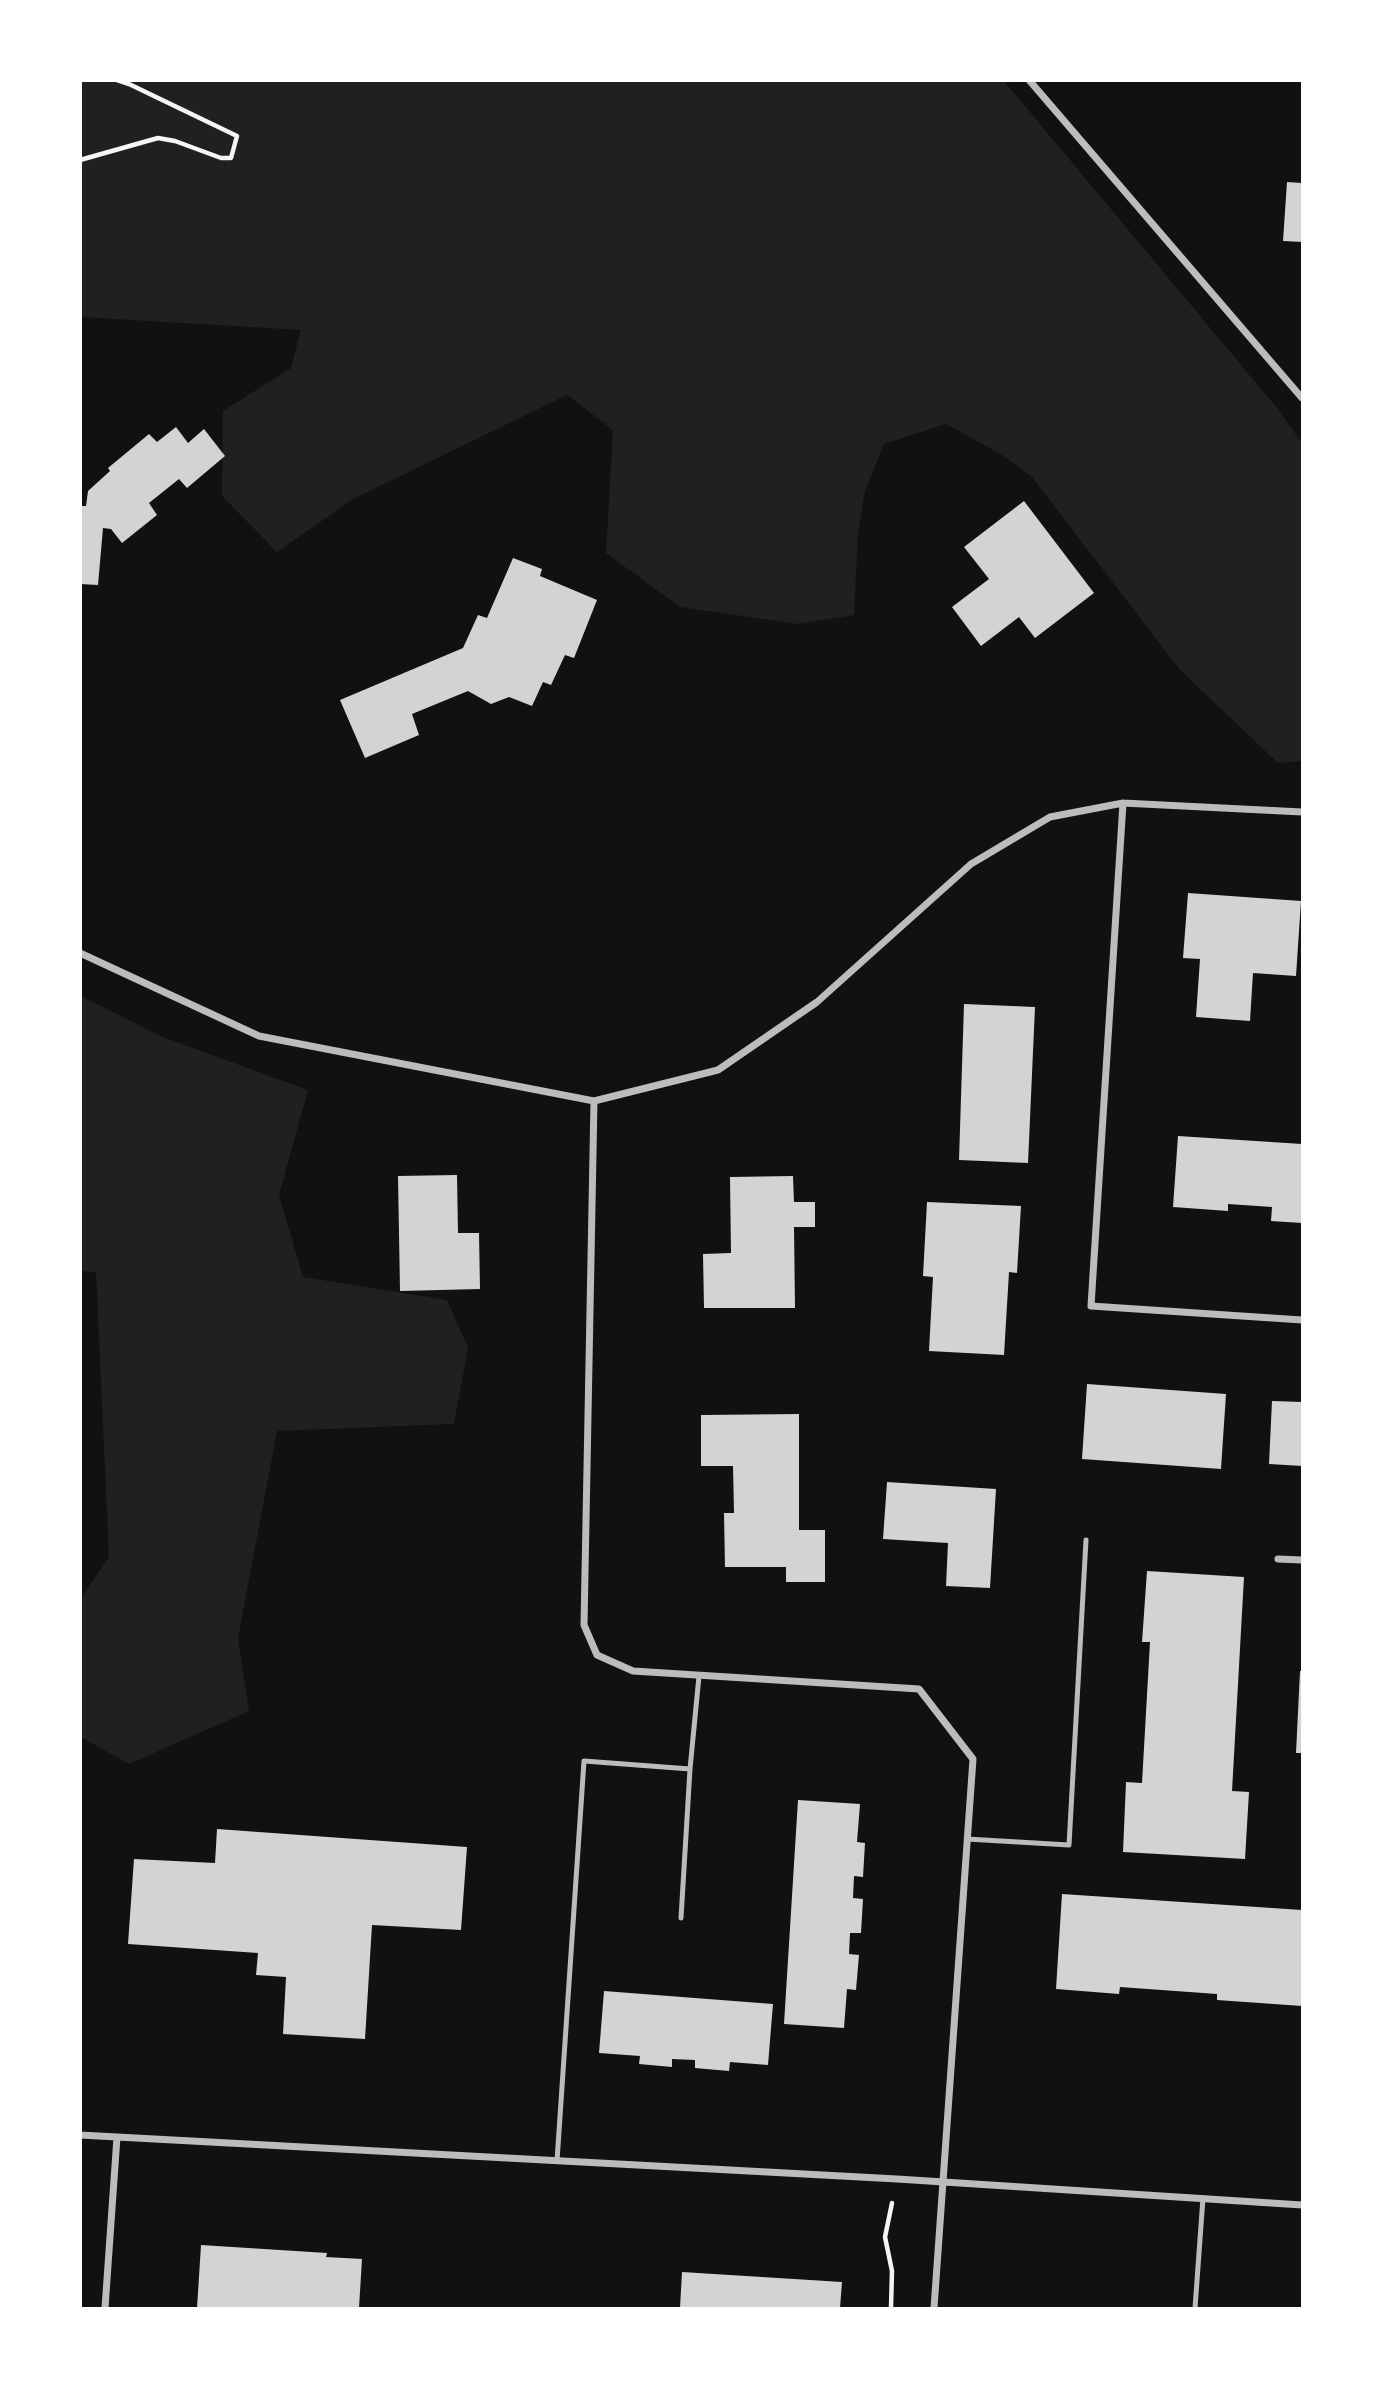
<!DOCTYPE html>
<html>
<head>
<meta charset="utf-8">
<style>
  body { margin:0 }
  #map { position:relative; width:1383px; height:2389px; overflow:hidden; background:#111; font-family:Karla,sans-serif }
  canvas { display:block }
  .frame { position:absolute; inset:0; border:82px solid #fff; pointer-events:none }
</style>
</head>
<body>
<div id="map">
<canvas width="1383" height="2389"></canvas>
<div class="frame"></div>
</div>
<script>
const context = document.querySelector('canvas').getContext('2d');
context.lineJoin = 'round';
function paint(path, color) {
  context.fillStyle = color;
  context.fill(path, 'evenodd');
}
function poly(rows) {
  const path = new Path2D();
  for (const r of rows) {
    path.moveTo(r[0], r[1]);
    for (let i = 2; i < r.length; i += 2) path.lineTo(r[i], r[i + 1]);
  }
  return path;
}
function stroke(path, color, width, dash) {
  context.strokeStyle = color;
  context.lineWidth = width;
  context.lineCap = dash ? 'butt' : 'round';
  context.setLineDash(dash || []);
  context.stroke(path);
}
const green = poly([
  [80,81,1004,81,1277,408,1302,443,1302,761,1278,763,1180,670,1032,477,999,453,946,424,884,444,865,491,858,533,854,615,797,624,680,607,606,553,613,430,567,395,353,499,277,552,222,496,223,411,291,368,301,330,81,317],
  [81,996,160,1036,308,1090,279,1195,303,1277,447,1300,468,1348,454,1424,277,1431,238,1638,249,1711,129,1764,81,1737,81,1598,109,1557,96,1272,81,1271]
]);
const building = poly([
  [1287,182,1302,183,1302,242,1283,241],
  [176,427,188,443,204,429,225,456,187,488,179,479,149,503,157,515,122,543,111,529,103,528,98,585,80,584,80,506,86,506,88,491,110,471,108,468,149,434,157,442],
  [1024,501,1094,593,1035,638,1019,617,981,646,952,607,989,579,964,547],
  [513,558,542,569,540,576,597,600,574,658,565,655,551,685,543,682,532,706,509,697,491,704,468,691,412,714,419,735,365,758,340,700,463,648,478,615,487,618],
  [1188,893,1301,901,1296,976,1253,973,1250,1021,1196,1017,1200,959,1183,958],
  [964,1004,1035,1007,1028,1163,959,1160],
  [1178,1136,1302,1144,1302,1223,1271,1221,1272,1207,1228,1204,1228,1211,1173,1207],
  [457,1175,458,1233,479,1233,480,1289,400,1291,398,1176],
  [793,1176,794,1202,815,1202,815,1227,794,1227,795,1308,704,1308,703,1254,731,1253,730,1177],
  [927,1202,1021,1206,1017,1273,1009,1272,1004,1355,929,1351,933,1277,923,1276],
  [1087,1384,1226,1394,1221,1469,1082,1459],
  [1272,1401,1302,1402,1302,1466,1269,1464],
  [799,1414,799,1530,825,1530,825,1582,786,1582,786,1567,725,1567,724,1513,734,1513,733,1466,701,1466,701,1415],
  [887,1482,996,1489,990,1588,946,1586,948,1543,883,1539],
  [1147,1571,1244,1577,1232,1791,1249,1792,1245,1859,1123,1852,1126,1782,1142,1783,1150,1642,1142,1642],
  [1300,1671,1302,1671,1302,1753,1296,1753],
  [798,1800,860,1804,857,1842,865,1843,863,1877,854,1876,853,1898,863,1899,861,1933,850,1933,849,1954,859,1955,856,1990,847,1989,844,2028,784,2024],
  [217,1829,467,1847,461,1930,372,1925,365,2039,283,2034,286,1977,256,1975,258,1953,128,1944,134,1859,215,1863],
  [1062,1894,1302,1910,1302,2006,1217,2000,1217,1994,1120,1987,1119,1994,1056,1989],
  [604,1991,773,2004,768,2065,730,2062,729,2071,695,2068,695,2060,672,2059,672,2067,639,2064,640,2056,599,2053],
  [201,2245,327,2253,326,2257,362,2259,359,2308,197,2308],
  [682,2272,842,2282,840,2308,680,2308]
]);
const path = poly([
  [80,160,158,138,175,141,221,158,231,158,237,136,129,84,117,80],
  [891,2308,892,2271,885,2237,892,2203]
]);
const service = poly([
  [967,1839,1069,1845,1086,1540],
  [681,1918,690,1769,699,1676],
  [557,2161,584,1761,690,1769],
  [1195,2308,1203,2198]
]);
const minor = poly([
  [1029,80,1302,398],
  [1123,803,1091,1306,1302,1320],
  [80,953,259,1036,594,1101,718,1070,817,1002,971,864,1050,817,1123,803,1302,812],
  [594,1101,584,1625,597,1655,633,1671,919,1689,973,1759,934,2308],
  [1278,1559,1302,1560],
  [80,2135,897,2179,1302,2205],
  [105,2308,117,2137]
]);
paint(green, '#202020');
paint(building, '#d3d3d3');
stroke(path, '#f5f5f5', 4.5);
stroke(service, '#bcbcbc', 5);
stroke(minor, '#bcbcbc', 7);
</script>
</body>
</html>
